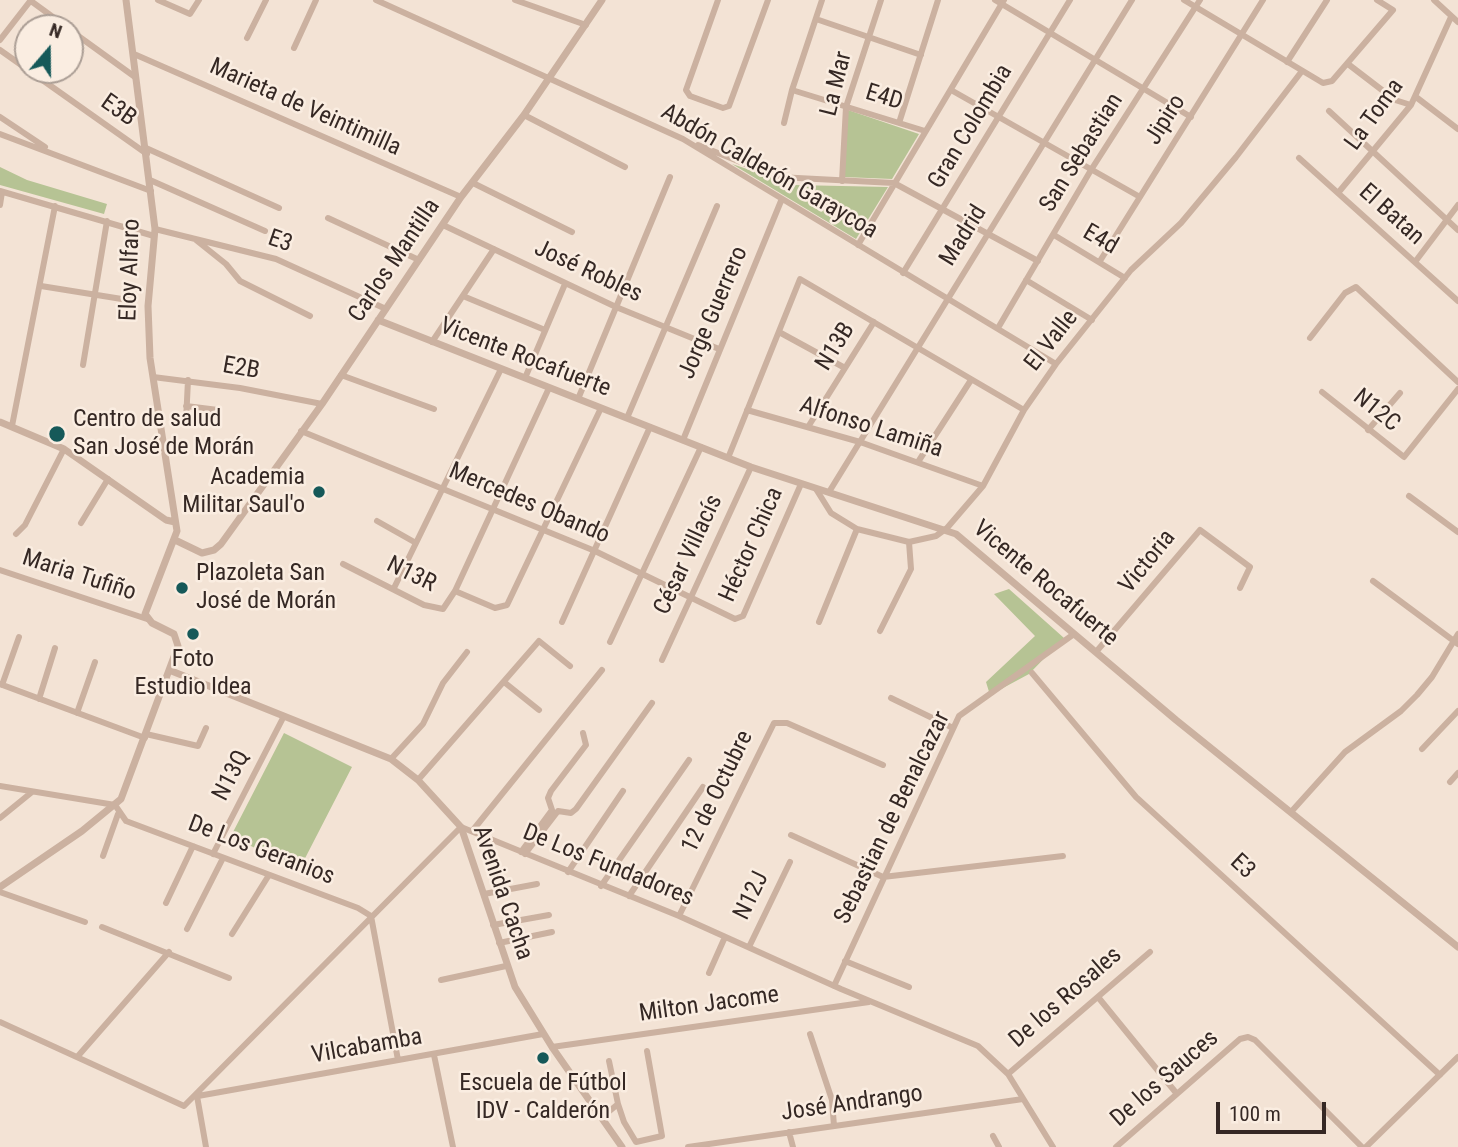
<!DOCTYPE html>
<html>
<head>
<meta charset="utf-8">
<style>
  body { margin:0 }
  #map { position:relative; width:1458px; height:1147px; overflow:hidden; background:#f3e3d5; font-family:"Roboto Condensed",sans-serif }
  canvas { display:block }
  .north { position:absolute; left:14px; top:14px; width:70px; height:70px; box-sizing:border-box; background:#faede1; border:2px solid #ab9e95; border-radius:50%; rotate:20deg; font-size:19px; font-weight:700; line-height:28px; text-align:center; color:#352824 }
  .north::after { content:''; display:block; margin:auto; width:24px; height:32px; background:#165959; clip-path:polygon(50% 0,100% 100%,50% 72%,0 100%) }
  .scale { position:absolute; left:1216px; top:1102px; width:110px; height:32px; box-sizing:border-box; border:4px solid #352824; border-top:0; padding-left:9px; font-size:21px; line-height:24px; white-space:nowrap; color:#352824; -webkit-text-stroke:5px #faede1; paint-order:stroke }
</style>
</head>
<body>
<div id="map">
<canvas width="1458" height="1147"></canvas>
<div class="north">N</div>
<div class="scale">100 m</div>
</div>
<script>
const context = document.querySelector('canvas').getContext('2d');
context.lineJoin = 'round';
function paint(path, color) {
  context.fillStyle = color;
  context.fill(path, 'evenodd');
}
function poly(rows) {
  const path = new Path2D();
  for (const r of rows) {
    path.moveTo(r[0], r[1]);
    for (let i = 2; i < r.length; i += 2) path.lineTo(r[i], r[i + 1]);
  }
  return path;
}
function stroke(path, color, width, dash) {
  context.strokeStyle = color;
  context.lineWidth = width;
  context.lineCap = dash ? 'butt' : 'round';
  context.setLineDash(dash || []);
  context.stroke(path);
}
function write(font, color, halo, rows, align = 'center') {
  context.font = font + ' "Roboto Condensed",sans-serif';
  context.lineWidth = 5;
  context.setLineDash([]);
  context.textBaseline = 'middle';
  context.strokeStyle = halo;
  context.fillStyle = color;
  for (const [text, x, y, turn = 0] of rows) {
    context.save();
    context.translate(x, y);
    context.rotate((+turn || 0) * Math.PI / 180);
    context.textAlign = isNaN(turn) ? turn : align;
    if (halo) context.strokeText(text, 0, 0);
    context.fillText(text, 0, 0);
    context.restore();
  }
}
const green = poly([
  [848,110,919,134,892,179,844,177],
  [732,164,795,185,888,187,856,239],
  [0,167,27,180,107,204,104,214,0,185],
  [1009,589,1064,638,1029,674,990,695,986,682,1035,636,994,594],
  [284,733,352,767,299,870,231,836]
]);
const minor = poly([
  [158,0,190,14,199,0],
  [376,0,683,139,1056,364],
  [515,0,586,25],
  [718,0,686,90,690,96,723,108,729,106,768,0],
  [995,0,1191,117],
  [1184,0,1323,83,1332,81,1393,10,1377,0],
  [1434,0,1458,22],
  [31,1,68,28],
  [816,19,921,55],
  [70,30,135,77],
  [247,38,266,0],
  [0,40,31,0],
  [294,48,316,0],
  [0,50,147,154],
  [134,54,461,197],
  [1287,62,1327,0],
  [1348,64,1395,100,1411,105],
  [792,90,925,131],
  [951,90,1140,197],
  [1416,97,1458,129],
  [1329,111,1458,230],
  [524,115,625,167],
  [0,117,45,147],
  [784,123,792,90,822,0],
  [899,123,938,0],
  [0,134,151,191],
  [698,145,778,177,894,183,1038,261],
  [146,148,279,208],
  [1299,158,1458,301],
  [150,180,265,231],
  [842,181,846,107,881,0],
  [473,183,572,232],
  [0,191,154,236],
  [1338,193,1411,105,1451,17],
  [0,205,2,192],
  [328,218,419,260],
  [443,225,616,307,719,349],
  [155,229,276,259,386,309],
  [1054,235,1125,278],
  [196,240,226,264,240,281,310,316],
  [858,245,1004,0],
  [1100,261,1263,0],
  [1415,262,1458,205],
  [903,273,1070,0],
  [1026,280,1092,320],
  [41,286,128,300],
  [463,296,545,330],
  [998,328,1091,170,1200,0],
  [779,332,845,368],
  [1310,338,1345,293,1356,287,1458,382],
  [432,342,494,249],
  [83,365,107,221],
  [341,375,434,409],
  [153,377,240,388,322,404],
  [525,378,565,284],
  [1322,392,1404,457,1458,389],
  [578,399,670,177],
  [186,406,218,410],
  [747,410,860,442,983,486],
  [627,418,717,206],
  [186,421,188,380],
  [12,426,55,206],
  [808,427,874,322],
  [1368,430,1400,393],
  [301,431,595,551,735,619,743,616,801,484],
  [683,440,781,201],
  [728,458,800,279,1024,410],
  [918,462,971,380],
  [816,489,831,513,857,529,909,542,936,536,947,528,983,486,1024,410,1056,364,1131,270,1181,223,1236,157,1302,71],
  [829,492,1132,0],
  [1409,496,1458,532],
  [377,521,416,543],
  [81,523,108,479],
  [16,534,25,525,64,449],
  [343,564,424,605,443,609,455,591,549,388],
  [0,570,147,619],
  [1373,581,1458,644],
  [394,588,501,369],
  [455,591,495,608,507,605,601,408],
  [562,622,650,427],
  [819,622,857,529],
  [880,631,911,569,909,542],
  [610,642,701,447],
  [1096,652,1200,530,1250,567,1240,588],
  [662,660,751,467],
  [1032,673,1136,797,1440,1075],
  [504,682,539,710],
  [0,684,145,738],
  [2,685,19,637],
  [891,698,953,728],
  [39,699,55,648],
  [77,713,95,662],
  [146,734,198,746,206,728],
  [1422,749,1458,711],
  [391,759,423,724,443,683,467,652],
  [418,780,539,641,570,666],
  [1450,782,1458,773],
  [0,786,115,805,126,821,358,908,371,916,398,1060],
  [1291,812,1345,752,1401,711,1417,695,1432,677,1458,634],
  [0,818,32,792],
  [473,830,602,670],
  [791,835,883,877,1063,856],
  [521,852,552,810,548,798,551,791,586,745,583,733],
  [213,854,284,716],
  [525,854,558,811,571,813,576,809,652,703],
  [103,856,118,814],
  [568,872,623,791],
  [601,886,689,760],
  [0,892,85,922],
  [484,894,537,884],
  [629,896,703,787],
  [166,903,193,846],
  [679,916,774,723,787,723,883,765],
  [493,925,549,915],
  [102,927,229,978],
  [187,929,223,858],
  [232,934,269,875],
  [499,943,552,932],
  [749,947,790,862],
  [845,961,909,987],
  [709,973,725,937],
  [441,980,506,966],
  [834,986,959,716,1074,634],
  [1098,997,1177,1094],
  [0,1022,184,1106,461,827,679,916,841,989,978,1046,1008,1074,1053,1147],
  [810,1034,832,1100,834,1126],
  [552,1047,869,1002],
  [434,1055,453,1147],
  [78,1056,169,952],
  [609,1061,618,1104],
  [1008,1074,1150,952],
  [197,1096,206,1147],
  [198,1096,543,1034],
  [601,1118,618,1104,624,1122,636,1142,662,1136,647,1051],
  [789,1132,793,1147],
  [993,1136,999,1147],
  [688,1147,1023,1099],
  [1116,1147,1240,1039,1248,1037,1255,1040,1362,1147],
  [1366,1147,1458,1057]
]);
const tertiary = poly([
  [378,320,751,467,956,534,1176,720,1458,947],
  [0,422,64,449,166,520,175,522],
  [175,540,202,553,214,550,221,544,322,404,461,197,524,115,602,0],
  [169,670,391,759,418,780,461,827,515,987,552,1047,622,1147],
  [0,887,82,831,121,799,178,646,174,634,152,623,145,614,177,531,150,358,148,306,155,229,126,0]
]);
const markers = [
  [57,434,9,"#165959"],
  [319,492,7,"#165959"],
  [182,588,7,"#165959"],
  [193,634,7,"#165959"],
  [543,1058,7,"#165959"]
];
const streetNames = [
  ["La Mar",837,84,-76],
  ["E4D",884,98,17],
  ["Marieta de Veintimilla",305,108,24],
  ["E3B",118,111,35],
  ["La Toma",1375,115,-54],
  ["Jipiro",1166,120,-58],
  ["Gran Colombia",971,127,-59],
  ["San Sebastian",1082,153,-58],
  ["Abdón Calderón Garaycoa",769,172,30],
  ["El Batan",1391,215,42],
  ["Madrid",964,236,-58],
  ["E4d",1100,240,30],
  ["E3",280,242,19],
  ["Carlos Mantilla",395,261,-56],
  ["Eloy Alfaro",131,270,-88],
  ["José Robles",588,272,25],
  ["Jorge Guerrero",714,313,-67],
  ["El Valle",1052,341,-52],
  ["N13B",836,347,-58],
  ["Vicente Rocafuerte",525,358,21],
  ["E2B",241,369,10],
  ["N12C",1376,411,39],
  ["Alfonso Lamiña",871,428,18],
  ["Mercedes Obando",529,504,23],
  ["Héctor Chica",752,545,-66],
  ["César Villacís",689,555,-65],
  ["Victoria",1148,562,-51],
  ["N13R",411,575,26],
  ["Maria Tufiño",79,576,18],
  ["Vicente Rocafuerte",1045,584,40],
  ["N13Q",232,776,-63],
  ["12 de Octubre",718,792,-64],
  ["Sebastian de Benalcazar",893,818,-64],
  ["De Los Geranios",261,851,21],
  ["De Los Fundadores",608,866,22],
  ["E3",1242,867,43],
  ["Avenida Cacha",502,893,71],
  ["N12J",752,896,-64],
  ["De los Rosales",1066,998,-41],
  ["Milton Jacome",709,1005,-8],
  ["Vilcabamba",367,1047,-10],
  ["De los Sauces",1165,1079,-41],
  ["José Andrango",852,1104,-8]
];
const poiNames = [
  ["Centro de salud",73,420],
  ["San José de Morán",73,448],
  ["Academia",305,478,"right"],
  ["Militar Saul'o",305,506,"right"],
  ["Plazoleta San",196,574],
  ["José de Morán",196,602],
  ["Foto",193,660,"center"],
  ["Estudio Idea",193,688,"center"],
  ["Escuela de Fútbol",543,1084,"center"],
  ["IDV - Calderón",543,1112,"center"]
];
paint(green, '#b6c394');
stroke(minor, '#cbb1a0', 6);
stroke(tertiary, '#cbb1a0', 7);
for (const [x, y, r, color] of markers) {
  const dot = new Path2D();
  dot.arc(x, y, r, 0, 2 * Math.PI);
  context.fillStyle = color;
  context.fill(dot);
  stroke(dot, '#faede1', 2.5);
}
write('24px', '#352824', '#faede1', streetNames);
write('24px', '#352824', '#faede1', poiNames, 'left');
</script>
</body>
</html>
